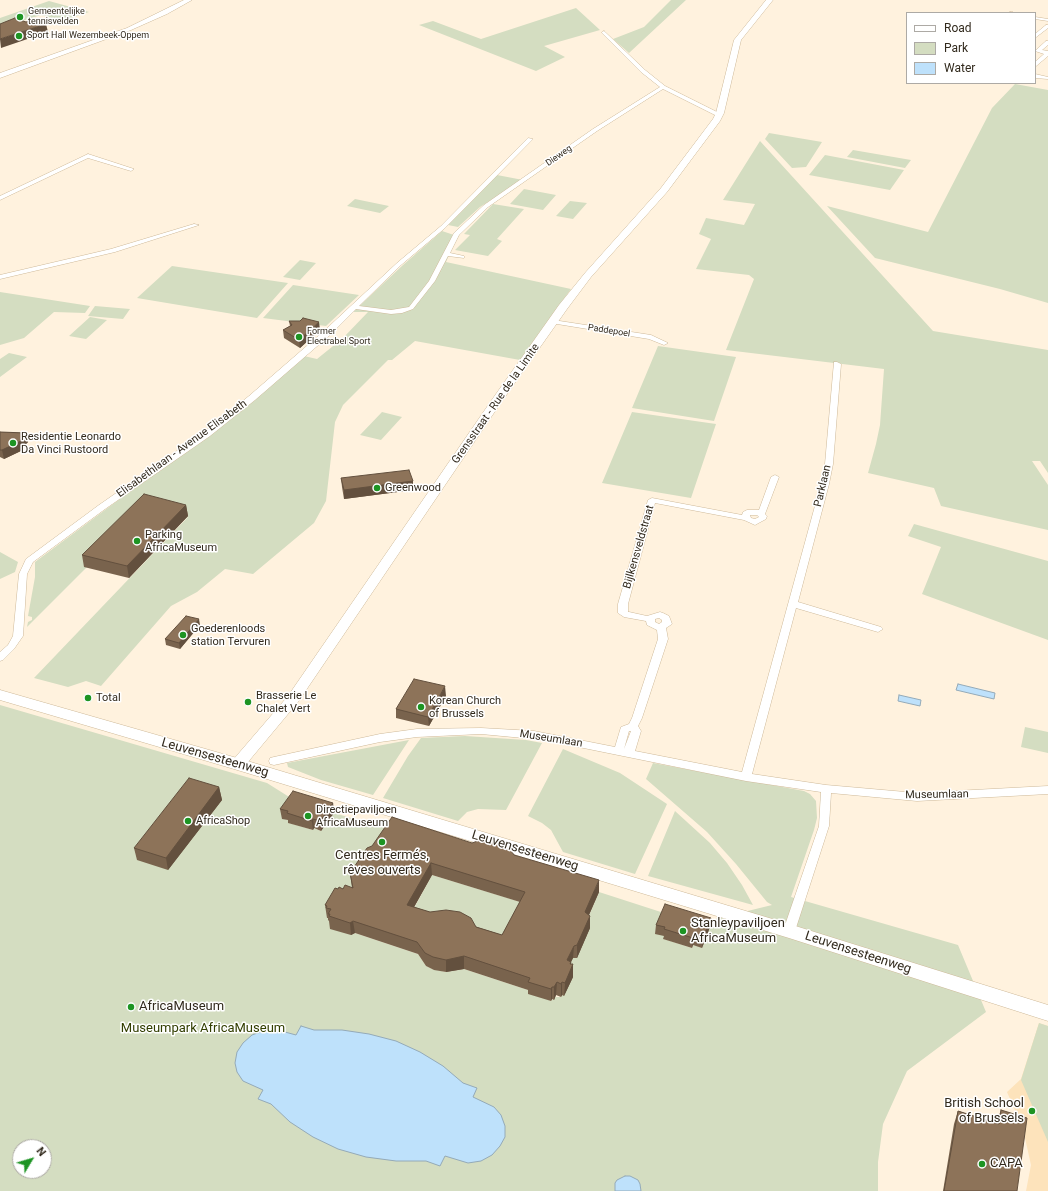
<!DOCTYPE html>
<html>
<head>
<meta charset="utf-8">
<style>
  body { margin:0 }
  #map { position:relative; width:1048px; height:1191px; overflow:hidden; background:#fff2de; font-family:Roboto,sans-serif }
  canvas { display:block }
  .legend { position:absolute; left:906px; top:12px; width:130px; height:72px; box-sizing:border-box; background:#fff; border:1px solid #adaaa5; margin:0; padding:5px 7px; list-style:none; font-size:12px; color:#322a1d }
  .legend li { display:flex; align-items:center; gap:8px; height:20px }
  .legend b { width:20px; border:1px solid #adaaa5 }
  .north { position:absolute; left:12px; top:1139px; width:40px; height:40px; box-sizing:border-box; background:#fff; border:1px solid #adaaa5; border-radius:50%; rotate:52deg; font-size:11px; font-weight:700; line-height:16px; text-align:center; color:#322a1d }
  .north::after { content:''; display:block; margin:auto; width:14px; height:18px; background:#1d9423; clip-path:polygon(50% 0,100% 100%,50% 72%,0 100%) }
</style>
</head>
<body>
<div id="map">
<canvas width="1048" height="1191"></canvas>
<ul class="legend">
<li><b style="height:5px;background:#fff"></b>Road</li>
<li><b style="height:11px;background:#d4ddc1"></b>Park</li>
<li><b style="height:11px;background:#bee1fb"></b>Water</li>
</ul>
<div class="north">N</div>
</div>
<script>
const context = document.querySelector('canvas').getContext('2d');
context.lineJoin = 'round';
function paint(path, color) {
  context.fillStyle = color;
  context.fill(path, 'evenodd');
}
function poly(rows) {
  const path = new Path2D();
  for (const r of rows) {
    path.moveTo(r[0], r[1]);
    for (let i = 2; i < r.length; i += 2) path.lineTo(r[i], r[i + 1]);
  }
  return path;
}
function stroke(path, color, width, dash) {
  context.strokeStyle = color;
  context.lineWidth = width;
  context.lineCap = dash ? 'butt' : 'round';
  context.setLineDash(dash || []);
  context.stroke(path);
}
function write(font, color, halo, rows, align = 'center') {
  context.font = font + ' Roboto,sans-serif';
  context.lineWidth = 3;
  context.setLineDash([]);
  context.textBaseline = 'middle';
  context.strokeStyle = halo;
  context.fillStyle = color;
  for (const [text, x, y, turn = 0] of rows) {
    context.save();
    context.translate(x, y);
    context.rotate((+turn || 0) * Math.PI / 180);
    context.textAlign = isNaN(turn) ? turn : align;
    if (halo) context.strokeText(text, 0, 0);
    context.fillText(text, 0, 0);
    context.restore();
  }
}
const built = poly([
  [1039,1023,1048,1026,1048,1191,1026,1191,1031,1165,1023,1129,1007,1092,1021,1079]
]);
const green = poly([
  [671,0,686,0,629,53,613,39,644,27],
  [49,1,89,12,63,21,41,15,0,28,0,18],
  [576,8,600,30,544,46,565,57,536,71,419,25,433,21,481,39],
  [1015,84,1048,90,1048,303,1000,289,875,258,827,206,928,232,992,108],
  [769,133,822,142,806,167,792,168,765,139],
  [760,141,933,331,1048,350,1048,473,1040,461,1032,461,1048,485,1048,530,941,506,934,488,868,473,876,444,880,425,884,369,726,350,754,279,749,275,696,269,711,239,699,234,706,218,744,225,755,204,723,200],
  [853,150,911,160,905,168,847,157],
  [825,155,904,170,890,190,809,175],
  [497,175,523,180,480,207,458,227,448,225],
  [524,189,556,195,543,210,510,204],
  [355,199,389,206,380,213,347,206],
  [570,201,587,203,573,219,556,216],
  [493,204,524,209,497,239,502,241,488,256,455,250,470,235,464,234],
  [442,231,457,236,446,262,571,289,520,360,415,341,392,360,388,360,343,405,335,422,326,501,314,523,253,574,225,569,197,592,171,606,101,686,86,681,68,687,34,678,188,517,87,567,27,627,28,622,32,620,32,617,28,616,35,577,35,562,265,391,304,356,317,359,343,338,368,312,353,312,403,265],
  [300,260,316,263,300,280,283,277],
  [172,266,288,283,257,318,137,298],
  [293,285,359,295,326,326,263,318],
  [0,292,90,306,85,313,54,312,24,338,0,345],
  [95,306,130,309,123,319,88,316],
  [90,317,107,320,86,339,69,336],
  [658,346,736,357,714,421,632,408],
  [9,353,27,357,0,377,0,359],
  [382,412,402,417,381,440,360,435],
  [632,412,716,424,691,498,602,483],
  [914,524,1048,561,1048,640,922,594,941,547,908,536],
  [0,552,18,562,15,572,0,579],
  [0,705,267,783,294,800,289,823,313,830,314,828,321,831,334,813,392,830,329,919,330,921,354,934,355,933,418,954,426,966,432,969,446,972,464,969,528,990,551,1001,555,997,561,997,570,976,571,957,577,956,589,929,589,928,584,927,599,892,664,913,664,939,692,948,693,945,702,947,710,927,715,919,772,905,767,902,736,864,707,832,646,779,653,763,804,791,810,794,816,801,817,818,814,830,791,897,958,945,986,1012,907,1071,883,1124,878,1162,878,1191,0,1191],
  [20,1147,44,1147,44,1171,20,1171],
  [1025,727,1048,732,1048,753,1021,747],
  [465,736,526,740,542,743,506,810,478,809,467,812,458,821,383,798,408,756,421,738],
  [409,740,373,795,321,780,288,767,287,763],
  [563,749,620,773,667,804,635,874,563,852,551,830,542,823,528,816],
  [675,811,710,843,727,863,742,885,753,905,648,876],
  [432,875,524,903,507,940,413,910],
  [1039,1023,1048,1026,1048,1142,1021,1080]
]);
const water = poly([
  [958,684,995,693,994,699,956,690,958,684],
  [899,695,921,700,920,706,898,701,899,695],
  [301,1026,314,1030,342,1030,369,1034,396,1041,420,1052,443,1066,463,1083,477,1088,473,1097,494,1107,501,1115,505,1126,505,1137,500,1146,492,1155,481,1161,468,1163,445,1156,440,1166,426,1161,396,1161,366,1157,338,1149,313,1137,290,1122,271,1104,258,1099,263,1090,243,1081,237,1072,235,1063,237,1052,243,1043,252,1035,263,1031,274,1029,296,1035,301,1026],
  [625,1176,630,1176,638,1180,640,1184,641,1191,615,1191,615,1183,617,1180,625,1176]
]);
const street = poly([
  [1010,12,1013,12,1013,13,1008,13,1010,12],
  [1035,17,1048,19,1048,21,1035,19,1035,17],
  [1046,25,1048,25,1048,28,1035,38,1035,34,1046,25],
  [604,31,645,70,665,86,721,114,721,116,717,116,663,89,597,131,488,207,459,235,450,253,464,256,464,258,448,256,435,281,413,309,402,313,391,314,356,309,330,335,255,400,210,436,105,509,33,562,27,574,23,636,14,649,3,660,0,661,0,652,8,645,13,636,19,574,26,559,99,505,204,432,249,396,324,331,397,263,441,226,528,138,533,139,445,228,401,265,359,306,391,310,409,307,429,281,454,233,484,205,593,129,660,87,641,72,602,33,602,32,604,31],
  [1046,41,1048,41,1048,45,1042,50,1048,51,1048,56,1035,67,1035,62,1044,54,1035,51,1046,41],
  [1035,74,1048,77,1048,79,1035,78,1035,74],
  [88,154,134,169,131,171,88,158,0,200,0,196,88,154],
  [194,224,199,225,115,252,0,279,0,275,111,249,194,224],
  [553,320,651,335,668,343,664,345,649,339,551,323,550,322,553,320],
  [834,362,837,362,841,364,833,464,829,484,798,602,881,627,883,629,878,632,796,608,752,774,826,785,917,793,1048,786,1048,794,917,801,831,793,829,826,795,931,793,934,789,936,785,934,783,931,819,826,821,792,746,781,559,743,534,739,481,734,417,737,380,742,274,765,270,764,269,761,270,758,274,757,380,734,417,729,481,728,534,731,615,747,621,727,629,724,632,718,658,639,657,630,647,625,646,621,624,617,618,613,618,604,648,500,652,498,742,515,743,512,747,510,759,510,771,477,775,475,779,477,765,514,767,516,766,519,755,525,744,520,655,503,628,604,628,612,629,612,647,616,660,612,663,613,669,616,672,624,666,628,668,639,642,718,638,726,641,731,635,751,742,772,821,484,825,464,834,362],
  [750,515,757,515,759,517,755,519,751,518,750,515],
  [659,618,662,620,662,622,659,624,655,622,655,619,659,618],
  [629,731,631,731,624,749,629,731]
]);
const secondary = poly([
  [184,0,192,0,167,14,131,30,0,78,0,73,127,28,184,0],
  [766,0,773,0,741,40,724,113,720,121,667,192,591,277,567,309,500,404,298,702,243,768,238,769,233,768,231,764,233,760,288,696,491,401,559,305,585,273,661,188,713,119,716,113,734,40,766,0]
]);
const primary = poly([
  [0,690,244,760,789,924,1048,1005,1048,1021,789,938,234,769,0,700,0,690]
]);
const wall = poly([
  [289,321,320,330,300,348,284,338,283,330,290,326],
  [0,432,26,433,28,442,26,444,26,446,23,448,23,450,4,459,0,457],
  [341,478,413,481,413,490,344,499,342,487],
  [186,505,188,516,129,578,84,567,82,555],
  [200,625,180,649,166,645,165,639],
  [446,696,429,726,396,718,396,709],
  [219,787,222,800,168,870,137,860,134,848],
  [333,803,334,813,321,831,314,828,313,830,288,823,288,820,282,819,280,809],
  [472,843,514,855,599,892,589,915,590,928,577,958,573,958,571,962,571,964,573,964,573,977,564,996,562,995,561,997,556,995,554,1000,552,999,551,1001,528,994,528,990,464,969,446,972,434,970,426,966,418,954,355,933,351,935,330,929,329,921,328,920,328,918,327,918,325,905,338,889,352,888,350,873],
  [432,875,520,902,502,935,414,907],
  [711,918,710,927,702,948,693,945,692,948,663,939,664,936,655,934,656,925],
  [1001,1110,1017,1191,943,1191,954,1124,958,1111,996,1123]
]);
const shadedWall = poly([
  [46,24,48,32,1,48,0,39],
  [319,322,320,330,300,348,299,340],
  [26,433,28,442,26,444,26,446,23,448,23,450,4,459,2,450,20,440,22,436],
  [413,481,413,490,344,499,344,490],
  [186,505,188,516,129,578,127,566],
  [199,619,200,625,180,649,179,643],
  [445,686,446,696,429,726,428,717],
  [219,787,222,800,168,870,166,858],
  [333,803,334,813,321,831,320,821],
  [313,819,314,828,313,830,312,821],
  [431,863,432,875,408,918,407,905],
  [599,880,599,892,585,924,585,912],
  [590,916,590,928,577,958,577,945],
  [711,918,710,927,702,948,703,938],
  [353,921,355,933,351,935,350,923],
  [694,936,693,945,692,948,693,938],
  [574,946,573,958,571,962,571,969,573,964,573,977,564,996,567,960],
  [464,956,464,969,446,972,446,960],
  [557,982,556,995,554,1000,554,987],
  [562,982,562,995,561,997,561,984],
  [552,987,552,999,551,1001,551,989]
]);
const building = poly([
  [15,18,26,22,33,20,46,24,0,39,0,24,15,18],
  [303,318,319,322,299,340,283,330,292,325,289,321,300,321,303,318],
  [0,432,26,433,22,436,24,438,20,440,21,441,2,450,0,450,0,432],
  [409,470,413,481,344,490,341,478,409,470],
  [144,494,186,505,127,566,82,555,144,494],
  [186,616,199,619,179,643,165,639,186,616],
  [414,679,445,686,428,717,396,709,414,679],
  [189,778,219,787,166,858,134,848,189,778],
  [293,791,333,803,320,821,313,819,312,821,287,813,288,811,280,809,293,791],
  [392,817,472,843,483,839,508,846,514,855,599,880,585,912,590,916,577,945,574,946,567,960,571,962,570,964,573,964,565,983,562,982,561,984,557,982,554,987,552,987,551,989,528,982,530,978,464,956,446,960,433,957,425,953,417,942,353,921,350,923,329,916,330,914,328,914,331,909,326,908,327,906,325,905,335,888,338,889,339,887,343,889,345,885,353,888,350,873,367,848,372,846,392,817],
  [431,863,525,892,502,935,476,927,471,918,460,912,446,910,430,912,407,905,431,863],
  [665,904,711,918,703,938,694,936,693,938,664,929,665,927,656,925,665,904],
  [1001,1110,1027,1118,1017,1191,944,1191,958,1111,999,1124,1001,1110]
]);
const markers = [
  [20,17,4,"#1d9423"],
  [19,36,4,"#1d9423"],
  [299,337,4,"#1d9423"],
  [13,443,4,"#1d9423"],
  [377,488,4,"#1d9423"],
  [137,541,4,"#1d9423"],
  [183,635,4,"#1d9423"],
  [88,698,4,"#1d9423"],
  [248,702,4,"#1d9423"],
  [421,707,4,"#1d9423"],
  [308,816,4,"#1d9423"],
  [188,821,4,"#1d9423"],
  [382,842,4,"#1d9423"],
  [683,931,4,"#1d9423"],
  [131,1007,4,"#1d9423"],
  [1032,1111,4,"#1d9423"],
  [982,1164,4,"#1d9423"]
];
const farPoinames = [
  ["Gemeentelijke",28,12],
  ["tennisvelden",28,22],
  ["Sport Hall Wezembeek-Oppem",27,36],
  ["Former",307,332],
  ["Electrabel Sport",307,342]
];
const farStreetnames = [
  ["Dieweg",559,156,-35],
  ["Paddepoel",609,331,9]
];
const streetNames = [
  ["Grensstraat - Rue de la Limite",496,404,-55],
  ["Elisabethlaan - Avenue Elisabeth",182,449,-36],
  ["Parklaan",823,486,-77],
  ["Bijlkensveldstraat",639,547,-74],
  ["Museumlaan",551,739,9],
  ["Museumlaan",937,795,-1]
];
const poiNames = [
  ["Residentie Leonardo",21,437],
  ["Da Vinci Rustoord",21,450],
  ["Greenwood",385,488],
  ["Parking",145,535],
  ["AfricaMuseum",145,548],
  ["Goederenloods",191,629],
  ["station Tervuren",191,642],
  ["Brasserie Le",256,696],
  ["Chalet Vert",256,709],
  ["Total",96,698],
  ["Korean Church",429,701],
  ["of Brussels",429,714],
  ["Directiepaviljoen",316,810],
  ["AfricaMuseum",316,823],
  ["AfricaShop",196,821]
];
const nearStreetnames = [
  ["Leuvensesteenweg",215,758,16],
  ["Leuvensesteenweg",525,851,17],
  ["Leuvensesteenweg",858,953,18]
];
const nearPoinames = [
  ["Centres Fermés,",382,856,"center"],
  ["rêves ouverts",382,871,"center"],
  ["Stanleypaviljoen",691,924],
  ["AfricaMuseum",691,939],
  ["AfricaMuseum",139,1007],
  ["British School",1024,1104,"right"],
  ["of Brussels",1024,1119,"right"],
  ["CAPA",990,1164]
];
const nearParknames = [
  ["Museumpark AfricaMuseum",203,1029]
];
paint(built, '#fde3bb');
paint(green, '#d4ddc1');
paint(water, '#bee1fb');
stroke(water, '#94aab8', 1);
stroke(street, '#ceb999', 1);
stroke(secondary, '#ceb999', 1);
stroke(primary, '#ceb999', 1);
paint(street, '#fff');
paint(secondary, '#fff');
paint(primary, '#fff');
paint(wall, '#79634d');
paint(shadedWall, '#63503e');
paint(building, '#8d7359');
stroke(building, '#63503e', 1);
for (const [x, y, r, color] of markers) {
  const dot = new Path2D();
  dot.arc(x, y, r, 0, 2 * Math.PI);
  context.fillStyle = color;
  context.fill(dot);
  stroke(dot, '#fff', 1.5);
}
write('9px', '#322a1d', '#fff', farPoinames, 'left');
write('9px', '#322a1d', '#fff', farStreetnames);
write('11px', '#322a1d', '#fff', streetNames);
write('11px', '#322a1d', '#fff', poiNames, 'left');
write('13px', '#322a1d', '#fff', nearStreetnames);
write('13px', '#322a1d', '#fff', nearPoinames, 'left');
write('13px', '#323e01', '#fff', nearParknames);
</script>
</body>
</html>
